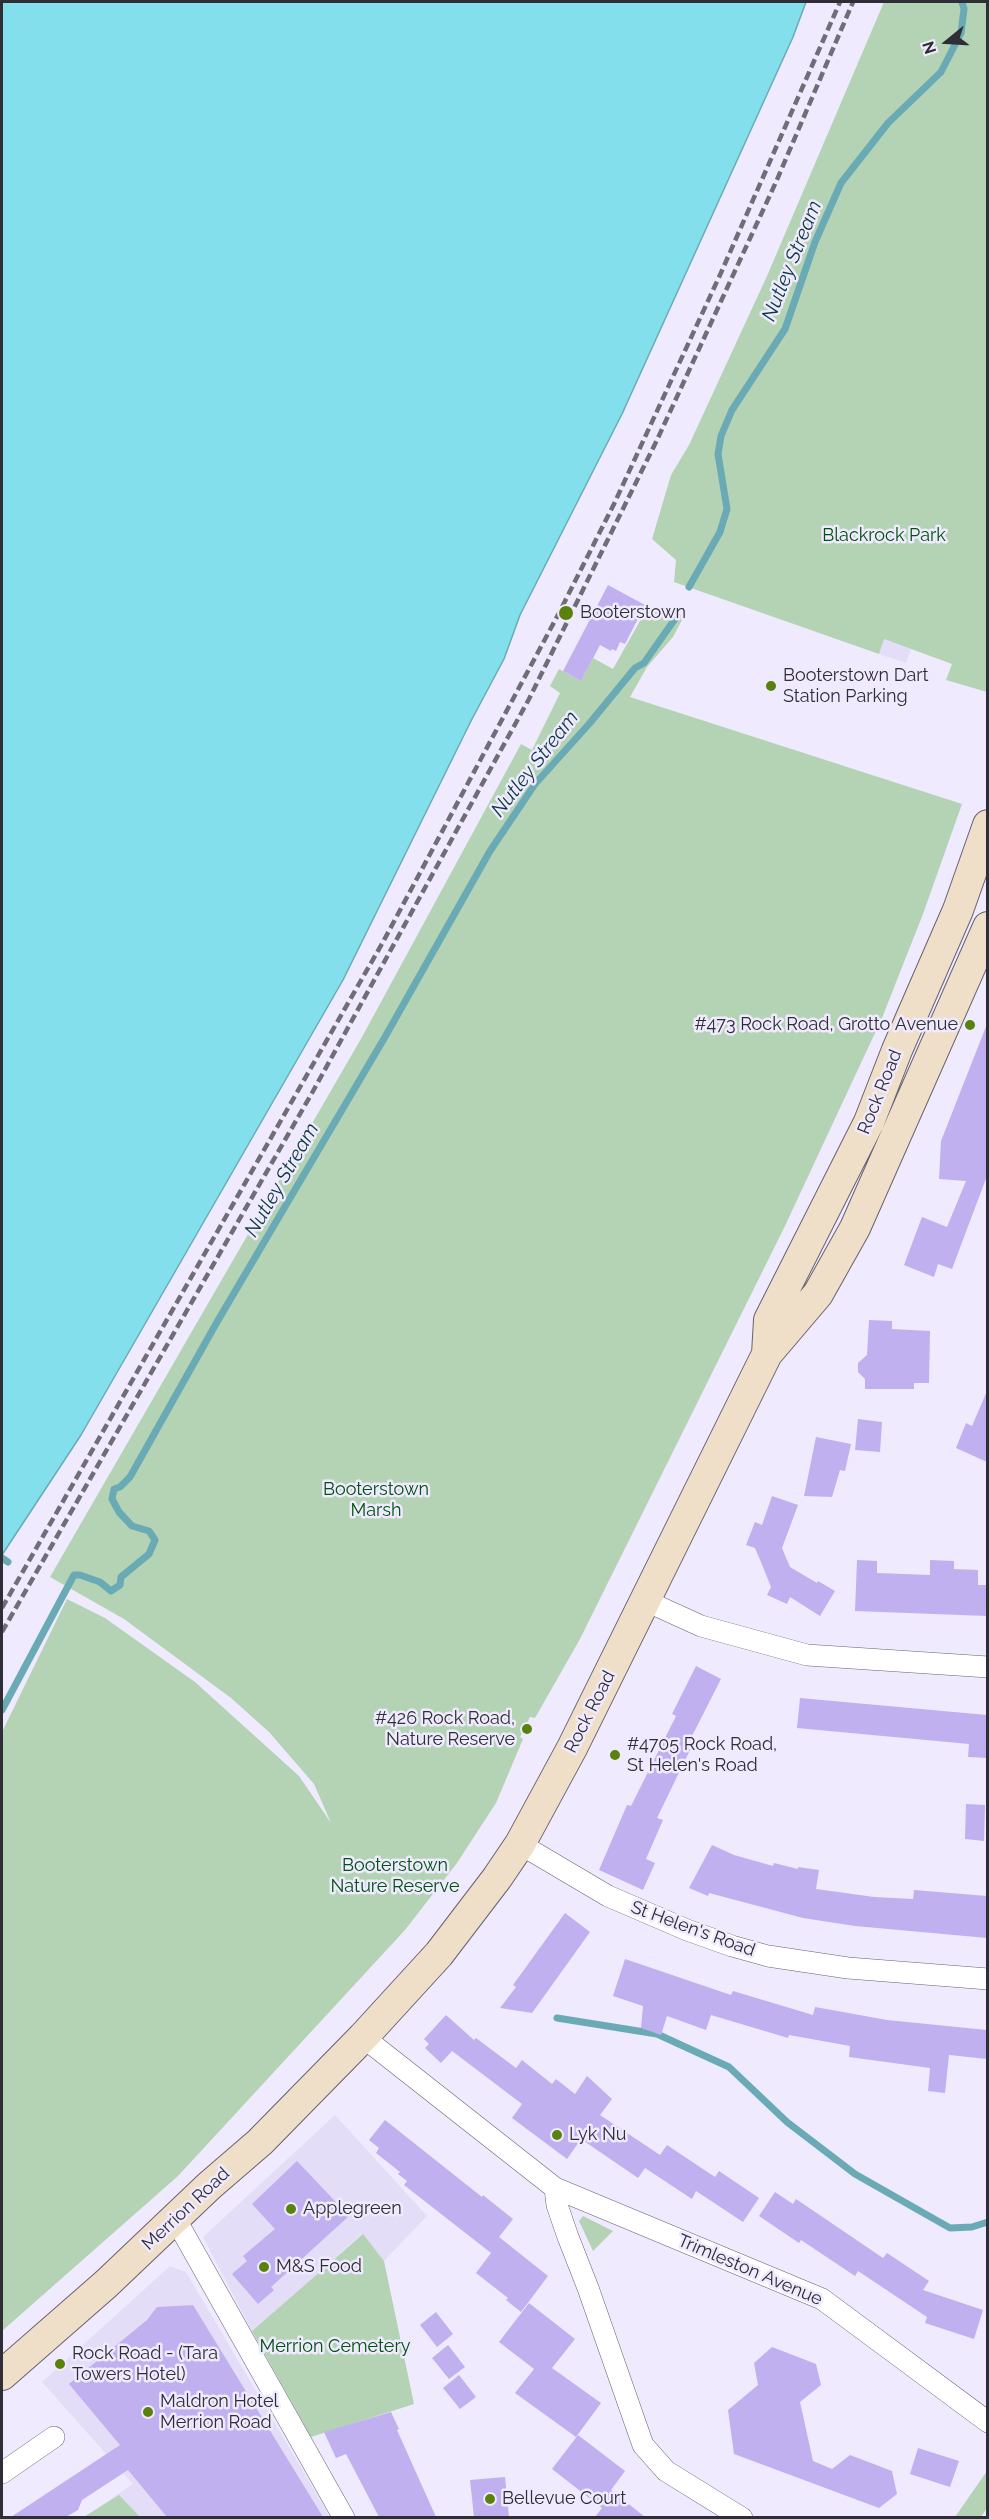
<!DOCTYPE html>
<html>
<head>
<meta charset="utf-8">
<style>
  body { margin:0 }
  #map { position:relative; width:989px; height:2519px; overflow:hidden; background:#efeafe; font-family:Raleway,sans-serif }
  canvas { display:block }
  .frame { position:absolute; inset:0; border:3px solid #2f2d35; pointer-events:none }
  .north { position:absolute; left:917px; top:12px; width:60px; height:60px; -webkit-text-stroke:4px #efeafe; paint-order:stroke; rotate:252deg; font-size:16px; font-weight:700; line-height:24px; text-align:center; color:#2f2d35 }
  .north::after { content:''; display:block; margin:auto; width:21px; height:27px; background:#2f2d35; clip-path:polygon(50% 0,100% 100%,50% 72%,0 100%) }
</style>
</head>
<body>
<div id="map">
<canvas width="989" height="2519"></canvas>
<div class="frame"></div>
<div class="north">N</div>
</div>
<script>
const context = document.querySelector('canvas').getContext('2d');
context.lineJoin = 'round';
function paint(path, color) {
  context.fillStyle = color;
  context.fill(path, 'evenodd');
}
function poly(rows) {
  const path = new Path2D();
  for (const r of rows) {
    path.moveTo(r[0], r[1]);
    for (let i = 2; i < r.length; i += 2) path.lineTo(r[i], r[i + 1]);
  }
  return path;
}
function stroke(path, color, width, dash) {
  context.strokeStyle = color;
  context.lineWidth = width;
  context.lineCap = dash ? 'butt' : 'round';
  context.setLineDash(dash || []);
  context.stroke(path);
}
function write(font, color, halo, rows, align = 'center') {
  context.font = font + ' Raleway,sans-serif';
  context.lineWidth = 5;
  context.setLineDash([]);
  context.textBaseline = 'middle';
  context.strokeStyle = halo;
  context.fillStyle = color;
  for (const [text, x, y, turn = 0] of rows) {
    context.save();
    context.translate(x, y);
    context.rotate((+turn || 0) * Math.PI / 180);
    context.textAlign = isNaN(turn) ? turn : align;
    if (halo) context.strokeText(text, 0, 0);
    context.fillText(text, 0, 0);
    context.restore();
  }
}
const built = poly([
  [884,639,911,649,906,663,879,654],
  [335,2115,427,2216,384,2261,362,2234,252,2331,203,2237],
  [170,2266,186,2272,330,2517,84,2517,133,2484,42,2382]
]);
const green = poly([
  [884,2,987,2,987,692,946,680,952,664,884,639,879,654,674,582,676,560,652,539,671,475,689,445,767,276],
  [648,610,683,618,673,637,647,667,630,697,962,804,923,914,882,1018,784,1228,580,1639,535,1718,530,1717,520,1737,523,1739,496,1803,457,1863,405,1930,178,2176,2,2331,2,1732,67,1599,105,1618,195,1682,299,1776,331,1823,314,1784,269,1732,231,1698,124,1619,50,1577,362,1037,521,744,532,750,560,693,550,686,559,669,581,681,593,658,613,669,645,612],
  [583,2216,613,2231,593,2251,579,2221],
  [363,2234,384,2261,414,2404,311,2437,252,2331],
  [987,2471,987,2508,981,2517,955,2517],
  [119,2495,140,2517,84,2517]
]);
const water = poly([
  [2,2,806,2,793,37,622,414,520,615,504,659,472,719,343,980,81,1435,2,1555,2,2]
]);
const stream = poly([
  [689,587,720,532,727,509,718,454,721,436,732,410,785,329,815,242,841,183,888,123,941,72,961,33,964,9,962,2],
  [2,1558,8,1562],
  [2,1710,74,1575,80,1575,100,1582,111,1591,120,1585,121,1577,149,1554,155,1540,149,1531,132,1526,119,1512,112,1499,114,1489,120,1487,130,1477,217,1322,385,1037,490,851,535,784,589,724,635,668,644,663,677,616],
  [557,2018,657,2034,729,2067,787,2122,855,2174,950,2228,972,2227,988,2222]
]);
const building = poly([
  [608,585,645,605,625,644,620,642,616,651,612,649,611,651,600,645,581,681,563,671],
  [987,1024,987,1176,952,1269,938,1264,934,1277,904,1265,922,1217,947,1227,966,1181,939,1179,941,1141],
  [869,1320,892,1321,892,1329,930,1331,929,1383,914,1383,914,1389,865,1389,865,1379,858,1372,858,1363,867,1355],
  [987,1391,987,1462,956,1448,966,1423,972,1426],
  [858,1419,882,1422,880,1452,855,1450],
  [816,1437,851,1444,845,1471,840,1470,832,1497,804,1496],
  [772,1496,798,1505,782,1548,790,1567,817,1583,818,1581,835,1591,820,1616,790,1597,787,1604,767,1595,771,1587,763,1567,755,1548,746,1545,755,1522,762,1525],
  [857,1560,877,1561,877,1573,930,1575,930,1560,954,1561,954,1569,978,1570,978,1585,987,1585,987,1616,855,1611],
  [696,1666,721,1679,688,1744,692,1746,657,1818,663,1820,646,1859,655,1863,643,1890,599,1870,627,1805,631,1806,676,1716,672,1714],
  [800,1698,987,1715,987,1758,968,1757,969,1744,797,1728],
  [966,1804,985,1805,984,1841,965,1839],
  [712,1845,734,1855,773,1866,774,1863,798,1869,798,1867,819,1870,816,1889,874,1897,913,1899,914,1890,987,1896,987,1938,855,1926,803,1918,709,1893,708,1896,689,1888],
  [565,1913,590,1932,532,2013,500,2008,516,1987,513,1985],
  [625,1959,731,1995,733,1991,813,2015,815,2007,887,2020,987,2030,987,2059,949,2055,945,2093,928,2091,930,2068,849,2057,850,2046,789,2035,788,2038,711,2015,706,2030,667,2016,661,2035,641,2028,643,2006,613,1996],
  [446,2015,474,2040,476,2038,516,2068,522,2060,552,2084,556,2079,575,2094,587,2076,612,2099,600,2115,660,2155,667,2145,715,2177,719,2171,759,2198,743,2222,696,2191,692,2199,645,2168,638,2178,581,2139,567,2159,512,2118,522,2104,452,2051,441,2063,425,2048,429,2044,424,2039],
  [385,2120,482,2197,483,2195,513,2219,499,2237,548,2276,521,2312,506,2300,508,2298,476,2273,491,2253,404,2185,407,2181,398,2174,400,2172,376,2153,379,2148,369,2140],
  [297,2161,349,2216,271,2287,274,2290,258,2304,232,2274,247,2261,243,2256,275,2229,252,2204],
  [775,2192,793,2204,796,2199,883,2258,887,2253,929,2281,923,2290,983,2310,974,2339,925,2323,927,2317,858,2271,855,2276,801,2240,799,2243,759,2216],
  [529,2303,575,2339,552,2368,601,2403,576,2437,515,2393,534,2369,499,2342],
  [193,2305,323,2517,167,2517,128,2470,82,2500,78,2510,66,2517,11,2517,120,2445,69,2384,147,2320,157,2307],
  [436,2312,453,2334,437,2347,420,2325],
  [448,2345,465,2367,449,2379,432,2358],
  [772,2347,816,2364,821,2385,800,2402,813,2461,832,2469,850,2455,892,2471,897,2494,879,2508,734,2454,728,2410,758,2385,754,2363],
  [459,2375,476,2397,460,2409,443,2388],
  [391,2412,399,2429,397,2430,436,2517,379,2517,346,2454,336,2458,324,2432],
  [578,2435,625,2471,611,2490,645,2517,595,2517,602,2508,552,2469],
  [918,2448,959,2461,950,2487,910,2474],
  [505,2477,509,2517,474,2517,470,2480]
]);
const minor = poly([
  [644,1600,701,1626,807,1655,988,1667],
  [520,1844,608,1896,687,1930,732,1946,768,1956,848,1968,988,1979],
  [363,2037,555,2188,822,2299,988,2422],
  [555,2188,557,2205,568,2237,588,2288,643,2445,666,2471,742,2518],
  [176,2220,344,2518],
  [2,2473,54,2437]
]);
const secondary = poly([
  [767,1354,769,1320,869,1122,897,1050,958,910,988,825],
  [2,2375,106,2284,209,2186,260,2142,363,2037,439,1954,497,1878,520,1844,572,1748,767,1354,818,1294,855,1228,988,927]
]);
const rail = poly([
  [2,1608,383,942,559,613,614,504,720,275,840,2],
  [2,1632,312,1093,529,699,657,440,776,182,853,2]
]);
const markers = [
  [566,613,8,"#58820b"],
  [771,686,6,"#58820b"],
  [970,1025,6,"#58820b"],
  [527,1729,6,"#58820b"],
  [615,1755,6,"#58820b"],
  [557,2135,6,"#58820b"],
  [291,2209,6,"#58820b"],
  [264,2267,6,"#58820b"],
  [60,2364,6,"#58820b"],
  [148,2412,6,"#58820b"],
  [490,2499,6,"#58820b"]
];
const parkNames = [
  ["Blackrock Park",884,536],
  ["Booterstown",376,1490],
  ["Marsh",376,1511],
  ["Booterstown",395,1866],
  ["Nature Reserve",395,1887],
  ["Merrion Cemetery",335,2347]
];
const poiNames = [
  ["Booterstown",580,613],
  ["Booterstown Dart",783,676],
  ["Station Parking",783,697],
  ["#473 Rock Road, Grotto Avenue",958,1025,"right"],
  ["#426 Rock Road,",515,1719,"right"],
  ["Nature Reserve",515,1740,"right"],
  ["#4705 Rock Road,",627,1745],
  ["St Helen's Road",627,1766],
  ["Lyk Nu",569,2135],
  ["Applegreen",303,2209],
  ["M&S Food",276,2267],
  ["Rock Road - (Tara",72,2354],
  ["Towers Hotel)",72,2375],
  ["Maldron Hotel",160,2402],
  ["Merrion Road",160,2423],
  ["Bellevue Court",502,2499]
];
const streetNames = [
  ["Rock Road",880,1092,-68],
  ["Rock Road",590,1712,-63],
  ["St Helen's Road",693,1929,20],
  ["Merrion Road",186,2209,-43],
  ["Trimleston Avenue",750,2270,23]
];
const waterNames = [
  ["Nutley Stream",792,261,-68],
  ["Nutley Stream",535,764,-52],
  ["Nutley Stream",282,1180,-60]
];
paint(built, '#e3ddf7');
paint(green, '#b4d3b4');
paint(water, '#83dfec');
stroke(water, '#6aaab5', 1.5);
stroke(stream, '#6aaab5', 7);
paint(building, '#c0b0ef');
stroke(minor, '#666272', 22);
stroke(secondary, '#666272', 32);
stroke(minor, '#fff', 21);
stroke(secondary, '#efdfc8', 30);
stroke(rail, '#706d79', 4.5, [9, 4.5]);
for (const [x, y, r, color] of markers) {
  const dot = new Path2D();
  dot.arc(x, y, r, 0, 2 * Math.PI);
  context.fillStyle = color;
  context.fill(dot);
  stroke(dot, '#efeafe', 2);
}
write('18px', '#025210', '#efeafe', parkNames);
write('18px', '#2f2d35', '#efeafe', poiNames, 'left');
write('18px', '#2f2d35', '#efeafe', streetNames);
write('italic 20px', '#0c393f', '#efeafe', waterNames);
</script>
</body>
</html>
